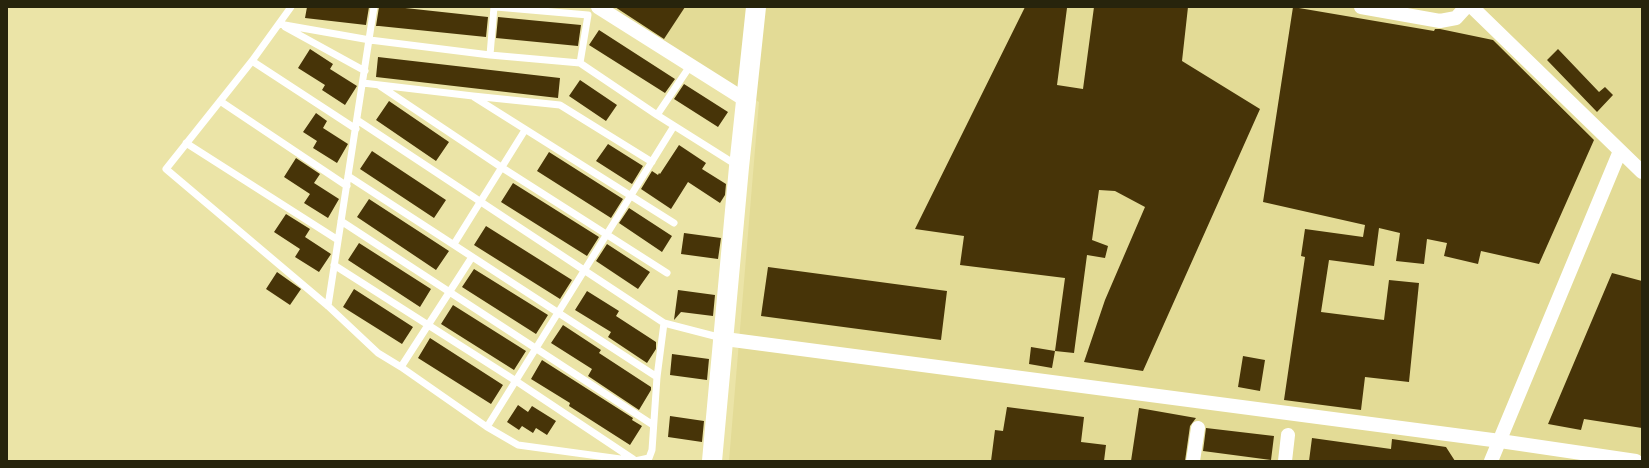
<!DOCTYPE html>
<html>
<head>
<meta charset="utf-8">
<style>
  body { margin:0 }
  #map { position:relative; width:1649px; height:468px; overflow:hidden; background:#ebe4a7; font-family:"Varela Round",sans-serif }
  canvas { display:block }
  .frame { position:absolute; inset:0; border:8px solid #27240c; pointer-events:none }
</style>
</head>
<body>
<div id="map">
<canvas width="1649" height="468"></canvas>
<div class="frame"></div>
</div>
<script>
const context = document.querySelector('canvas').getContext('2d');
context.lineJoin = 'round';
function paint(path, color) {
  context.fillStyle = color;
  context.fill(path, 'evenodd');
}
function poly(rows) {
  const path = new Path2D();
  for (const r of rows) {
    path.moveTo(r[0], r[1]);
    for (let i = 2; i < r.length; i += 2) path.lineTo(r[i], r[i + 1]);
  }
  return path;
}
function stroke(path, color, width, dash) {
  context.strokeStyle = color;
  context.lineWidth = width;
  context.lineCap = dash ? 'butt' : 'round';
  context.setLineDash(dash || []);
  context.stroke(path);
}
const built = poly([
  [607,7,1642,7,1642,461,729,461,759,102]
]);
const building = poly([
  [307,7,369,7,366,25,305,18],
  [379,7,396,7,488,17,486,37,379,26,376,26],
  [615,7,685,7,664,39],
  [1025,7,1061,7,1067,8,1057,85,1083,89,1094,7,1188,7,1182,61,1260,109,1143,371,1084,362,1105,300,1145,207,1115,191,1099,190,1092,240,1108,246,1105,258,1087,255,1074,353,1055,351,1065,278,960,265,964,236,915,229],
  [1293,7,1434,31,1435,29,1440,29,1493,40,1594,140,1539,264,1481,251,1478,264,1444,256,1447,243,1427,239,1424,264,1396,261,1400,233,1379,228,1374,266,1329,260,1321,312,1384,320,1389,280,1419,283,1409,382,1365,377,1361,410,1284,400,1305,257,1301,256,1305,229,1363,237,1365,225,1263,202],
  [498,17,581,25,578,46,496,38],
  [599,30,675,79,665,93,589,45],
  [310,49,333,64,330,69,357,86,345,105,322,90,325,85,298,68],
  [1558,49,1599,92,1605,87,1613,95,1597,112,1547,60],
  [378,57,560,78,558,98,376,77],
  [580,80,617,105,606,121,569,96],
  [684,84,728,112,718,127,674,99],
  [389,101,449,142,436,161,376,120],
  [316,113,327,121,323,128,348,144,337,163,313,148,317,141,303,132],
  [608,144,643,166,632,184,596,161],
  [679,145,706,163,702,169,726,184,725,195,720,203,688,182,671,209,641,189,652,171,658,175,659,173,660,174],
  [372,151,446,200,434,218,360,169],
  [549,152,623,199,611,218,537,171],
  [296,158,320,174,314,183,339,199,328,218,304,203,310,194,284,177],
  [513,183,599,237,587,256,501,202],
  [369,199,449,251,436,270,357,217],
  [629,208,672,236,662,252,619,223],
  [286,214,310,229,305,237,331,254,319,272,295,257,300,249,274,232],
  [486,226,572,280,560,299,474,245],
  [684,233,721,238,718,259,681,254],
  [359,243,431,289,420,307,348,260],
  [607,244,650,272,638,289,596,261],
  [768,267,947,291,941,340,761,316],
  [474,269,548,315,536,334,462,287],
  [277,272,301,289,290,305,266,289],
  [1612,273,1642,281,1642,428,1584,419,1581,430,1548,424],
  [354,289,413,327,402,344,343,307],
  [678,290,715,295,713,316,681,312,674,320],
  [587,291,619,311,616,316,656,342,656,349,647,363,608,337,611,332,575,310],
  [453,305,526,351,514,370,441,324],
  [563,325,601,350,599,353,651,387,651,390,639,410,588,376,592,369,551,343],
  [430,338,503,385,491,404,418,358],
  [1031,347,1055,351,1052,368,1029,364],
  [672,354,709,359,707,380,670,375],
  [1243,356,1265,360,1260,391,1238,387],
  [542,360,633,418,632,420,642,426,630,445,569,406,570,403,531,379],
  [518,405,528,412,532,406,556,421,547,435,536,428,533,433,522,426,519,430,507,422],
  [1007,407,1084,417,1081,442,1106,445,1104,461,991,461,995,430,1003,431],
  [1139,408,1196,418,1190,426,1185,461,1131,461],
  [670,416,704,421,702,442,668,437],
  [1206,428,1274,436,1271,460,1203,451],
  [1312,438,1391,449,1392,439,1446,447,1455,461,1309,461]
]);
const service = poly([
  [291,7,252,61,166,169,328,306,378,353,401,367,487,427,518,445,635,461,649,458,652,450,657,377,664,323],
  [496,7,588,15,580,63],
  [279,24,370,40,490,55,580,63,657,115,738,166],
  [285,27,365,71],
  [490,55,494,7],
  [252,61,356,129],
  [363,83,473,96,560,105,652,162],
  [380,86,501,167,667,273],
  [474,97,674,223],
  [220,101,347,186],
  [657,115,690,66],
  [357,120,664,323,722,338],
  [186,143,338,240],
  [348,176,657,377],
  [341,221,653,425],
  [454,244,525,130],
  [334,265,516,381,633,459],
  [328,306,374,7],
  [401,367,472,257],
  [487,427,674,126]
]);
const minor = poly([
  [598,7,747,101],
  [1361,7,1440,21,1456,18,1466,7],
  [1472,7,1642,172],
  [725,339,1500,441,1636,461],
  [1193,461,1198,428],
  [1285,461,1288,435],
  [1491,461,1620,151]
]);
const secondary = poly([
  [712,461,739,167,756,7]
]);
paint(built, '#e3db96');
paint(building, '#473408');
stroke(service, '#fff', 7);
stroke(minor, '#fff', 14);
stroke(secondary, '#fff', 20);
</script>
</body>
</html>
